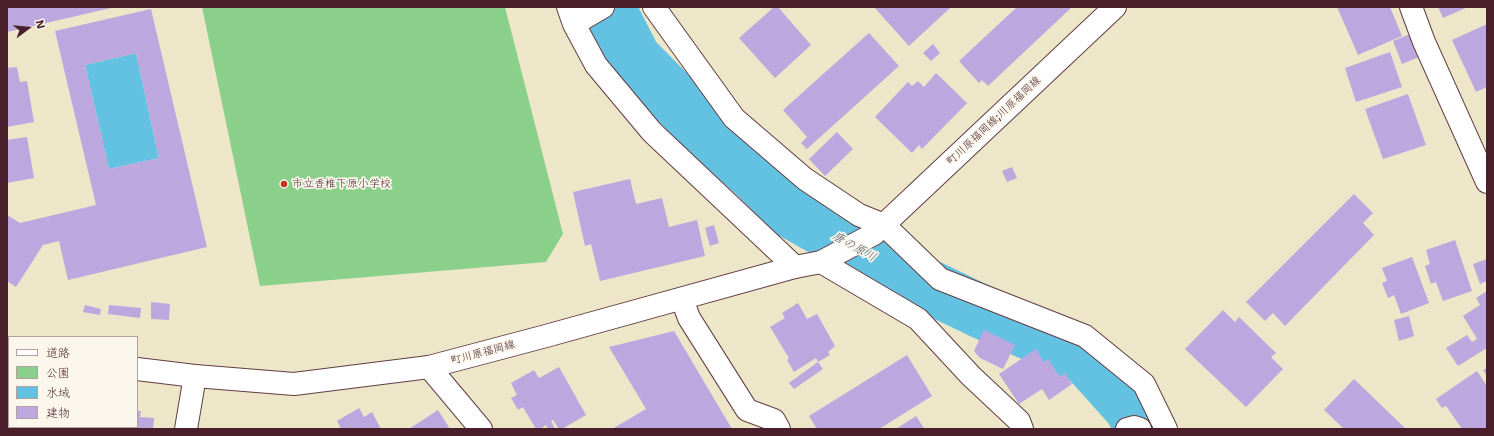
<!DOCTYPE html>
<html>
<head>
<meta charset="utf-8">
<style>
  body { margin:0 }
  #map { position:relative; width:1494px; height:436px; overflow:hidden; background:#ede6c8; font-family:"Shantell Sans","Klee One",sans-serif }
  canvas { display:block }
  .frame { position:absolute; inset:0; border:8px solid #4a1f2b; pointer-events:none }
  .legend { position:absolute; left:8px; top:336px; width:130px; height:92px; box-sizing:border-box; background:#fbf7ec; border:1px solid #b4a19f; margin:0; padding:5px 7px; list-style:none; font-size:12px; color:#4a1f2b }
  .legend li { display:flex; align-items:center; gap:8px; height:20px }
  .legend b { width:20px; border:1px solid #b4a19f }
  .north { position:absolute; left:8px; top:8px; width:40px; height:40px; -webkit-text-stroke:3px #fbf7ec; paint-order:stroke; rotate:74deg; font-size:11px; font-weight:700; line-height:16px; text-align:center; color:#4a1f2b }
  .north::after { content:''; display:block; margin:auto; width:14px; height:18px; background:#4a1f2b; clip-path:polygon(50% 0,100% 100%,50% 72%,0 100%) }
</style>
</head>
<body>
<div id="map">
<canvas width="1494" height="436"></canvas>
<div class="frame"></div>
<ul class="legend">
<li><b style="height:5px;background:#fff"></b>道路</li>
<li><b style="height:11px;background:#8bd08a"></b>公園</li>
<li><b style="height:11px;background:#63c2e1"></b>水域</li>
<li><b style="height:11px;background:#bca8df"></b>建物</li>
</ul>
<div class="north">N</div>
</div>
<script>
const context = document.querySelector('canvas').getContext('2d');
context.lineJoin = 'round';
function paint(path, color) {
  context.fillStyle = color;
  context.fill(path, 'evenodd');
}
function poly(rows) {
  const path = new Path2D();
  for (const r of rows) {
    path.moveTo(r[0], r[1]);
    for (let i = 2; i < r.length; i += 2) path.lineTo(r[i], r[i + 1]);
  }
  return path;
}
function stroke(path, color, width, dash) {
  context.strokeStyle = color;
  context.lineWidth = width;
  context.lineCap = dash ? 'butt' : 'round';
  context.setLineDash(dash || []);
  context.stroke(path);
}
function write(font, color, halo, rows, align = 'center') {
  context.font = font + ' "Shantell Sans","Klee One",sans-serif';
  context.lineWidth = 3.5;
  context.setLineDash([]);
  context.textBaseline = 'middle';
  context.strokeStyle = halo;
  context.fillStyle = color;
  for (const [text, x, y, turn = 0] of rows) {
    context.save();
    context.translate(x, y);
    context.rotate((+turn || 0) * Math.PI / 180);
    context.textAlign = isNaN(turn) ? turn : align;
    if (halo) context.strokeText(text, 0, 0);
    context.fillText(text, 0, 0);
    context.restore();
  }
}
const green = poly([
  [202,7,505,7,563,234,546,262,260,286]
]);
const water = poly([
  [136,53,159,158,109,169,85,65]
]);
const river = poly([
  [608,7,634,58,713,138,755,175,792,212,901,273,978,310,1086,358,1131,408,1142,429]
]);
const building = poly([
  [7,7,111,7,111,8,7,32],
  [774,7,778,7,811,45,775,78,739,38],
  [874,7,951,7,909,46],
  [1017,7,1057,7,1058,8,1059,7,1072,7,988,86,982,80,979,83,959,61],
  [1337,7,1390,7,1402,36,1358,55],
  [1438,7,1468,7,1443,18],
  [151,9,207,247,68,280,59,241,43,245,16,287,7,281,7,215,20,223,96,205,55,31],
  [136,53,159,158,109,169,85,65],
  [1487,24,1487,87,1476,92,1452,40],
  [1415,32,1424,55,1402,64,1393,41],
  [869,33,899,66,807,149,801,143,807,137,783,110],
  [933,44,940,53,931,61,923,53],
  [1390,52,1402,87,1356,102,1345,68],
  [17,67,20,82,27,81,34,122,7,127,7,68],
  [936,73,967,103,922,149,919,145,912,153,875,117,908,82,912,86,918,81,924,87],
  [1408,94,1426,145,1383,159,1365,109],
  [837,132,853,149,825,176,809,159],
  [27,137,34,178,7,183,7,140],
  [1012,167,1017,178,1007,182,1002,171],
  [630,179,636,204,662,198,669,227,697,220,705,256,600,281,591,244,585,246,573,192],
  [1354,194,1373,213,1363,223,1374,235,1285,326,1273,313,1265,321,1246,302],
  [714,225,719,243,710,246,705,228],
  [1455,240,1472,291,1443,301,1436,282,1431,284,1425,266,1430,264,1426,250],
  [1412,257,1429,303,1401,314,1394,295,1388,298,1382,283,1387,281,1382,268],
  [1487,259,1487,281,1480,284,1473,264],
  [1487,291,1487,348,1458,366,1446,348,1467,335,1472,342,1477,339,1463,316,1480,305,1476,298],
  [151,302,170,304,169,320,151,319],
  [798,303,807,319,817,314,835,346,828,352,830,355,818,362,816,358,794,372,787,360,789,358,770,327,785,318,782,313],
  [85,305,101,309,100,315,83,312],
  [109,305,141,308,140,318,108,314],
  [1223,310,1235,322,1239,317,1276,353,1271,357,1283,369,1246,407,1185,349],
  [1409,316,1414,336,1399,341,1394,320],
  [984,330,1015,345,1003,369,980,358,974,351],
  [674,331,732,429,612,429,646,409,609,347],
  [1036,349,1044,362,1048,359,1060,377,1065,373,1072,384,1049,400,1042,389,1019,404,999,374],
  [907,355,932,396,879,429,817,429,809,416],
  [818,362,823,369,794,389,789,383],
  [559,367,586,415,562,429,559,429,553,420,551,421,555,429,548,429,546,425,540,429,536,429,523,407,518,410,511,398,517,395,511,383,534,370,539,378],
  [1487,368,1487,376,1483,370],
  [1477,371,1487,386,1487,429,1462,429,1446,406,1442,408,1436,399],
  [1354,379,1406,429,1344,429,1324,410],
  [359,408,364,417,372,412,381,429,341,429,337,421],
  [438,410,450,429,409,429],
  [137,411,141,411,140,417,154,418,153,429,117,429,117,427,137,427],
  [916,416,924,428,922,429,896,429],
  [21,427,55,427,55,429,21,429],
  [69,427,110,427,110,429,69,429]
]);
const street = poly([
  [568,7,574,24,596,65,652,132,795,267],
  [654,7,734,118,805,179,859,215,884,225,940,279,1085,336,1144,384,1166,429],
  [1411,7,1424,42,1487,182],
  [574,24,603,7],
  [821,262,918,319,971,376,1019,421,1022,429],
  [682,299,689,318,747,410,774,420,779,429],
  [429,367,481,429],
  [186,429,195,376],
  [1127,429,1134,427,1140,429]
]);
const secondary = poly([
  [7,355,9,355],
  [137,369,195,376,294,384,429,367,546,336,795,267,821,262,874,234,1115,7]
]);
const markers = [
  [284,184,4,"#c8321e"]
];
const streetNames = [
  ["町川原福岡線;川原福岡線",994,121,-43],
  ["町川原福岡線",483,353,-15]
];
const poiNames = [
  ["市立香椎下原小学校",292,184]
];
const waterNames = [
  ["唐の原川",854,247,29]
];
paint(green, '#8bd08a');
paint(water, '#63c2e1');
stroke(river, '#63c2e1', 54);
paint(building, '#bca8df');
stroke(street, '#623d43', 24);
stroke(secondary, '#623d43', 24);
stroke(street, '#fff', 22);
stroke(secondary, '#fff', 22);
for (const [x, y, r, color] of markers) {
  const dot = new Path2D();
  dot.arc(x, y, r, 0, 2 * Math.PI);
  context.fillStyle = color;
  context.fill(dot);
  stroke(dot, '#fbf7ec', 1.5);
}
write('11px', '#4a1f2b', '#fbf7ec', streetNames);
write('11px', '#4a1f2b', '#fbf7ec', poiNames, 'left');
write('italic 12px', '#53586b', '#fbf7ec', waterNames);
</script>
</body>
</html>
